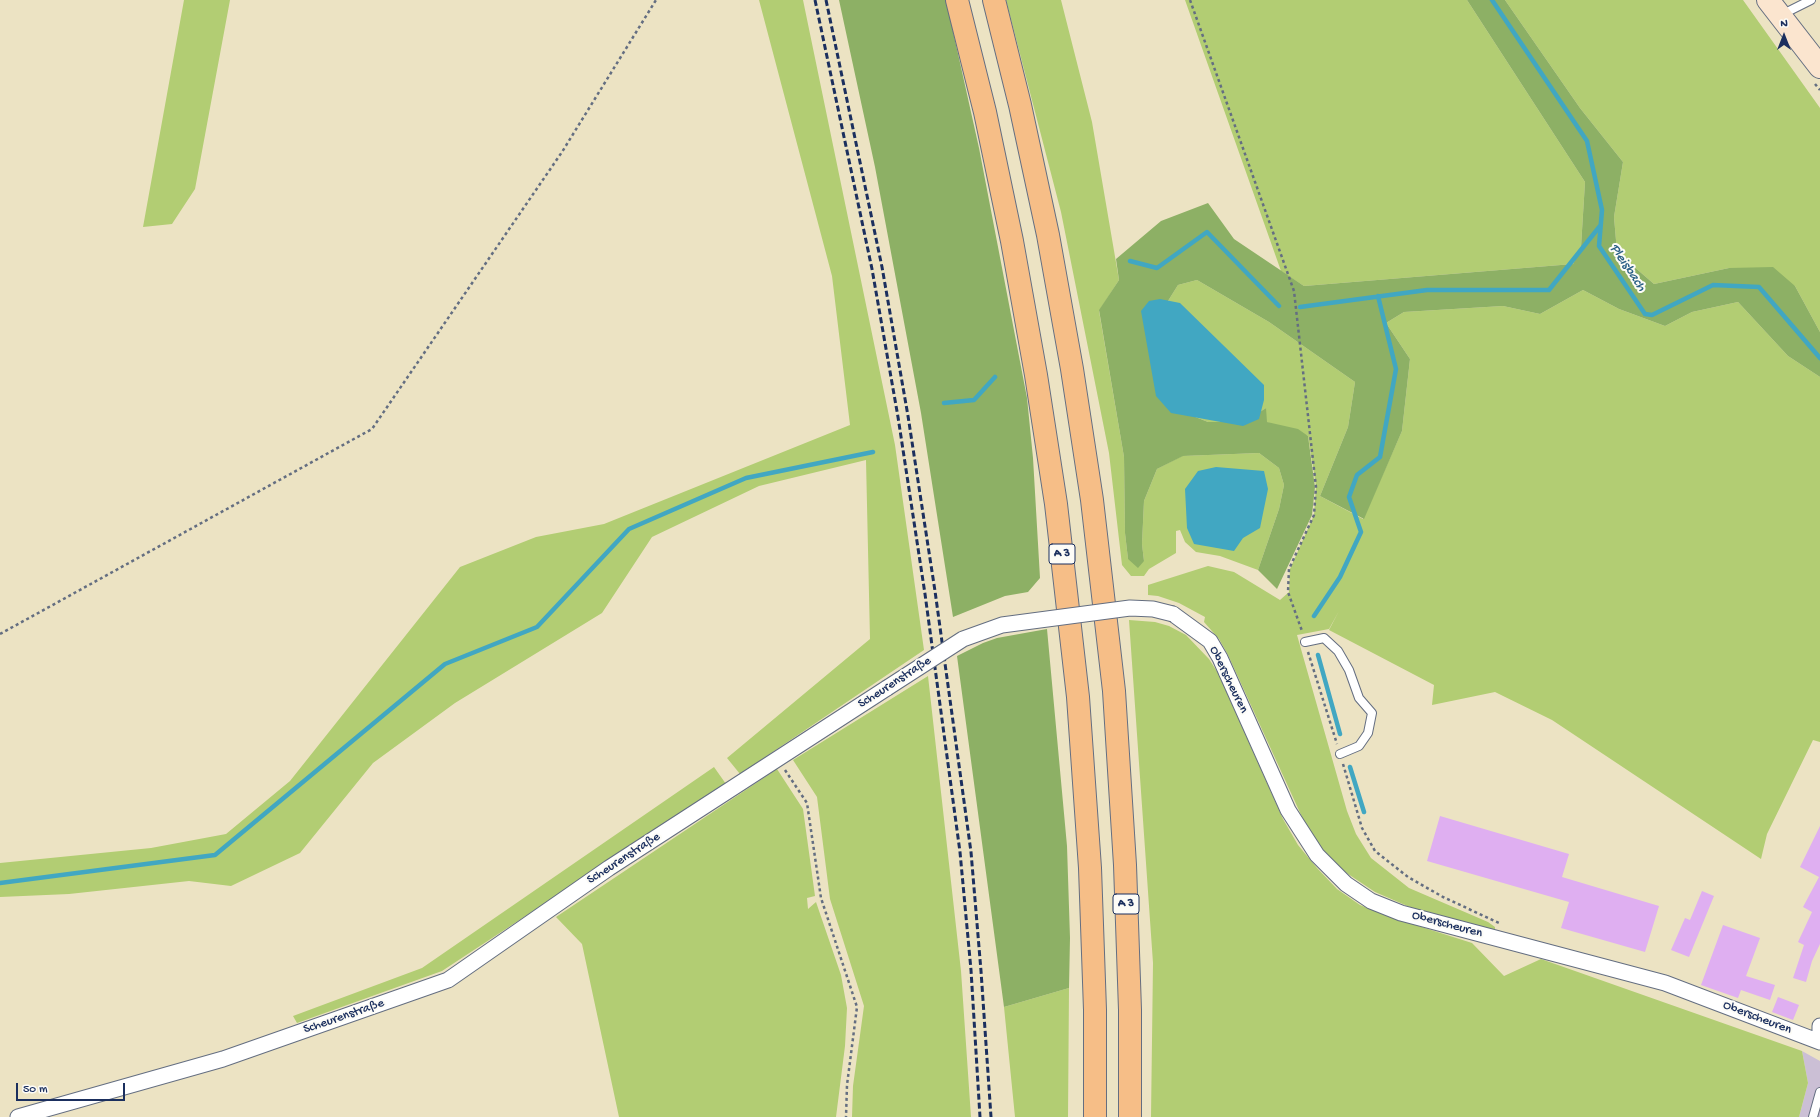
<!DOCTYPE html>
<html>
<head>
<meta charset="utf-8">
<style>
  body { margin:0 }
  #map { position:relative; width:1820px; height:1117px; overflow:hidden; background:#ece3c3; font-family:"Gochi Hand",sans-serif }
  canvas { display:block }
  .north { position:absolute; left:1764px; top:16px; width:40px; height:40px; -webkit-text-stroke:3px #fdfcf7; paint-order:stroke; rotate:0deg; font-size:11px; font-weight:700; line-height:16px; text-align:center; color:#1b2f5e }
  .north::after { content:''; display:block; margin:auto; width:14px; height:18px; background:#1b2f5e; clip-path:polygon(50% 0,100% 100%,50% 72%,0 100%) }
  .scale { position:absolute; left:16px; top:1083px; width:109px; height:18px; box-sizing:border-box; border:2px solid #1b2f5e; border-top:0; padding-left:5px; font-size:12px; line-height:14px; white-space:nowrap; color:#1b2f5e; -webkit-text-stroke:3px #fdfcf7; paint-order:stroke }
</style>
</head>
<body>
<div id="map">
<canvas width="1820" height="1117"></canvas>
<div class="north">N</div>
<div class="scale">50 m</div>
</div>
<script>
const context = document.querySelector('canvas').getContext('2d');
context.lineJoin = 'round';
function paint(path, color) {
  context.fillStyle = color;
  context.fill(path, 'evenodd');
}
function poly(rows) {
  const path = new Path2D();
  for (const r of rows) {
    path.moveTo(r[0], r[1]);
    for (let i = 2; i < r.length; i += 2) path.lineTo(r[i], r[i + 1]);
  }
  return path;
}
function stroke(path, color, width, dash) {
  context.strokeStyle = color;
  context.lineWidth = width;
  context.lineCap = dash ? 'butt' : 'round';
  context.setLineDash(dash || []);
  context.stroke(path);
}
function write(font, color, halo, rows, align = 'center') {
  context.font = font + ' "Gochi Hand",sans-serif';
  context.lineWidth = 4;
  context.setLineDash([]);
  context.textBaseline = 'middle';
  context.strokeStyle = halo;
  context.fillStyle = color;
  for (const [text, x, y, turn = 0] of rows) {
    context.save();
    context.translate(x, y);
    context.rotate((+turn || 0) * Math.PI / 180);
    context.textAlign = isNaN(turn) ? turn : align;
    if (halo) context.strokeText(text, 0, 0);
    context.fillText(text, 0, 0);
    context.restore();
  }
}
const industrial = poly([
  [1802,1051,1820,1061,1820,1117,1799,1117,1808,1083]
]);
const green = poly([
  [184,0,230,0,195,189,172,224,143,227],
  [759,0,803,0,895,445,924,650,740,774,727,758,870,639,866,460,759,486,652,537,602,613,455,703,373,763,300,853,231,886,189,881,69,894,0,897,0,863,151,848,226,834,290,781,460,567,536,537,604,524,850,425,832,276],
  [1006,0,1061,0,1092,122,1119,280,1099,311,1124,457,1125,533,1128,559,1144,561,1142,544,1144,501,1157,469,1182,456,1259,453,1279,468,1284,485,1279,509,1258,570,1220,556,1196,552,1185,542,1180,530,1176,531,1176,553,1149,569,1144,576,1131,576,1122,565,1109,453,1061,212],
  [1185,0,1467,0,1585,182,1581,247,1573,264,1304,286,1281,271],
  [1505,0,1743,0,1820,108,1820,332,1795,286,1729,268,1654,284,1617,252,1614,217,1623,162,1580,108],
  [1197,280,1269,322,1355,382,1348,427,1320,496,1363,519,1402,431,1410,359,1386,323,1404,312,1503,306,1540,314,1583,290,1619,309,1665,326,1692,312,1738,302,1788,356,1820,377,1820,742,1813,740,1767,834,1761,859,1552,720,1495,692,1432,705,1434,685,1329,630,1339,611,1329,629,1297,635,1347,811,1356,834,1371,858,1409,888,1488,922,1495,927,1495,932,1412,908,1375,892,1342,870,1323,850,1307,828,1228,655,1219,639,1204,622,1205,617,1179,603,1158,596,1148,595,1148,585,1208,566,1234,572,1280,600,1289,592,1290,569,1314,515,1316,486,1308,436,1266,422,1266,408,1250,419,1231,422,1208,422,1183,412,1168,301,1178,285],
  [1129,620,1155,622,1169,626,1186,635,1209,659,1218,673,1283,819,1298,845,1317,868,1337,889,1360,905,1387,916,1472,943,1504,976,1541,959,1802,1051,1808,1083,1799,1117,1151,1117,1153,963],
  [928,676,961,971,971,1117,852,1117,853,1086,864,1006,830,899,817,797,793,760],
  [714,767,726,784,442,971,297,1023,293,1016,422,968],
  [777,769,803,809,815,896,807,898,808,909,816,902,841,975,847,1008,845,1046,836,1117,619,1117,582,944,556,917],
  [1069,988,1068,1117,1015,1117,1004,1007]
]);
const forest = poly([
  [839,0,946,0,979,148,1027,398,1033,458,1040,578,1028,592,1005,596,953,617,921,413,875,167],
  [1467,0,1505,0,1580,108,1623,162,1614,217,1617,252,1654,284,1729,268,1773,267,1795,286,1820,332,1820,377,1788,356,1738,302,1692,312,1665,326,1619,309,1583,290,1540,314,1503,306,1404,312,1386,323,1410,359,1402,431,1364,519,1320,496,1348,427,1355,382,1269,322,1197,280,1178,285,1168,301,1183,412,1208,422,1231,422,1249,419,1266,408,1267,422,1298,429,1308,436,1315,487,1312,515,1277,589,1258,570,1279,509,1284,485,1279,468,1259,453,1183,456,1157,469,1144,501,1142,544,1144,561,1138,568,1128,559,1125,533,1124,457,1099,310,1119,280,1116,259,1161,221,1208,203,1234,239,1304,286,1573,264,1581,247,1585,182],
  [1047,629,1067,846,1070,938,1069,988,1004,1007,957,656,983,643,997,638]
]);
const water = poly([
  [1160,299,1180,303,1264,385,1264,400,1259,419,1243,426,1171,413,1156,396,1141,311,1149,301],
  [1216,467,1264,471,1268,489,1260,528,1243,538,1234,551,1194,544,1187,528,1185,489,1198,471]
]);
const stream = poly([
  [1492,0,1587,141,1602,210,1599,246,1645,314,1652,315,1713,285,1759,287,1820,358],
  [1130,261,1157,268,1207,232,1279,306],
  [1300,307,1427,290,1549,290,1600,226],
  [944,403,974,400,995,377],
  [1314,616,1340,577,1361,532,1349,497,1357,475,1380,457,1396,369,1378,296],
  [1318,655,1340,734],
  [1350,767,1364,812],
  [0,883,215,855,445,664,537,627,629,529,746,478,873,452]
]);
const building = poly([
  [1440,816,1569,854,1562,877,1659,906,1645,952,1561,928,1569,902,1427,861],
  [1820,826,1820,944,1812,961,1806,982,1793,978,1804,945,1798,942,1812,912,1803,907,1819,877,1800,867],
  [1702,891,1714,896,1689,957,1671,950,1685,918,1690,920],
  [1723,925,1760,938,1746,976,1775,985,1770,1000,1741,990,1738,998,1701,985],
  [1778,997,1799,1005,1793,1020,1772,1012]
]);
const path = poly([
  [1190,0,1294,291,1316,487,1314,515,1289,569,1288,592,1302,631],
  [1815,84,1820,90],
  [0,634,372,429,562,152,656,0],
  [1308,652,1337,744],
  [1343,764,1362,828,1375,851,1408,877,1443,897,1499,923],
  [785,770,807,803,821,898,857,1007,847,1085,846,1117]
]);
const service = poly([
  [1781,15,1811,0],
  [1305,642,1324,638,1338,651,1349,670,1359,698,1372,713,1368,733,1359,746,1340,754],
  [1813,1117,1820,1092]
]);
const minor = poly([
  [1173,614,1210,641,1220,658,1288,810,1317,855,1346,884,1371,901,1401,913,1665,983,1820,1042],
  [1820,1026,1820,1036],
  [18,1117,223,1059,448,980,609,868,887,688]
]);
const secondary = poly([
  [1768,0,1820,67]
]);
const motorway = poly([
  [957,0,985,112,1012,241,1036,375,1056,504,1078,697,1090,868,1095,1010,1095,1117],
  [994,0,1020,105,1048,235,1072,369,1092,500,1114,691,1125,865,1130,1010,1130,1117]
]);
const rail = poly([
  [815,0,872,269,898,417,925,594,960,852,971,970,980,1117],
  [826,0,882,267,908,416,935,591,971,852,981,971,991,1117]
]);
const minorBridge = poly([
  [887,688,963,639,1002,625,1130,608,1153,609,1173,614]
]);
const shields = [
  [1062,554,26],
  [1126,904,26]
];
const shieldNames = [
  ["A 3",1062,554],
  ["A 3",1126,904]
];
const streetNames = [
  ["Oberscheuren",1228,680,64],
  ["Scheurenstraße",895,683,-33],
  ["Scheurenstraße",624,859,-33],
  ["Oberscheuren",1447,925,15],
  ["Scheurenstraße",344,1017,-19],
  ["Oberscheuren",1757,1018,21]
];
const waterNames = [
  ["Pleisbach",1627,268,56]
];
paint(industrial, '#cbbfd5');
paint(green, '#b2cd73');
paint(forest, '#8db065');
paint(water, '#41a7c2');
stroke(stream, '#41a7c2', 4.5);
paint(building, '#dfaff1');
stroke(service, '#646e81', 10);
stroke(minor, '#646e81', 17);
stroke(secondary, '#646e81', 24);
stroke(motorway, '#646e81', 24);
stroke(path, '#646e81', 2.5, [3, 3]);
stroke(service, '#fff', 8);
stroke(minor, '#fff', 15);
stroke(secondary, '#fbe5cf', 22);
stroke(motorway, '#f6be87', 22);
stroke(rail, '#1b2f5e', 3, [6, 3]);
stroke(minorBridge, '#646e81', 17, []);
stroke(minorBridge, '#fff', 15);
for (const [x, y, w] of shields) {
  const box = new Path2D();
  box.roundRect(x - w / 2, y - 10, w, 20, 3);
  context.fillStyle = '#fdfcf7';
  context.fill(box);
  stroke(box, '#1b2f5e', 1);
}
write('bold 12px', '#1b2f5e', null, shieldNames);
write('13px', '#1b2f5e', '#fdfcf7', streetNames);
write('italic 14px', '#2a5f86', '#fdfcf7', waterNames);
</script>
</body>
</html>
